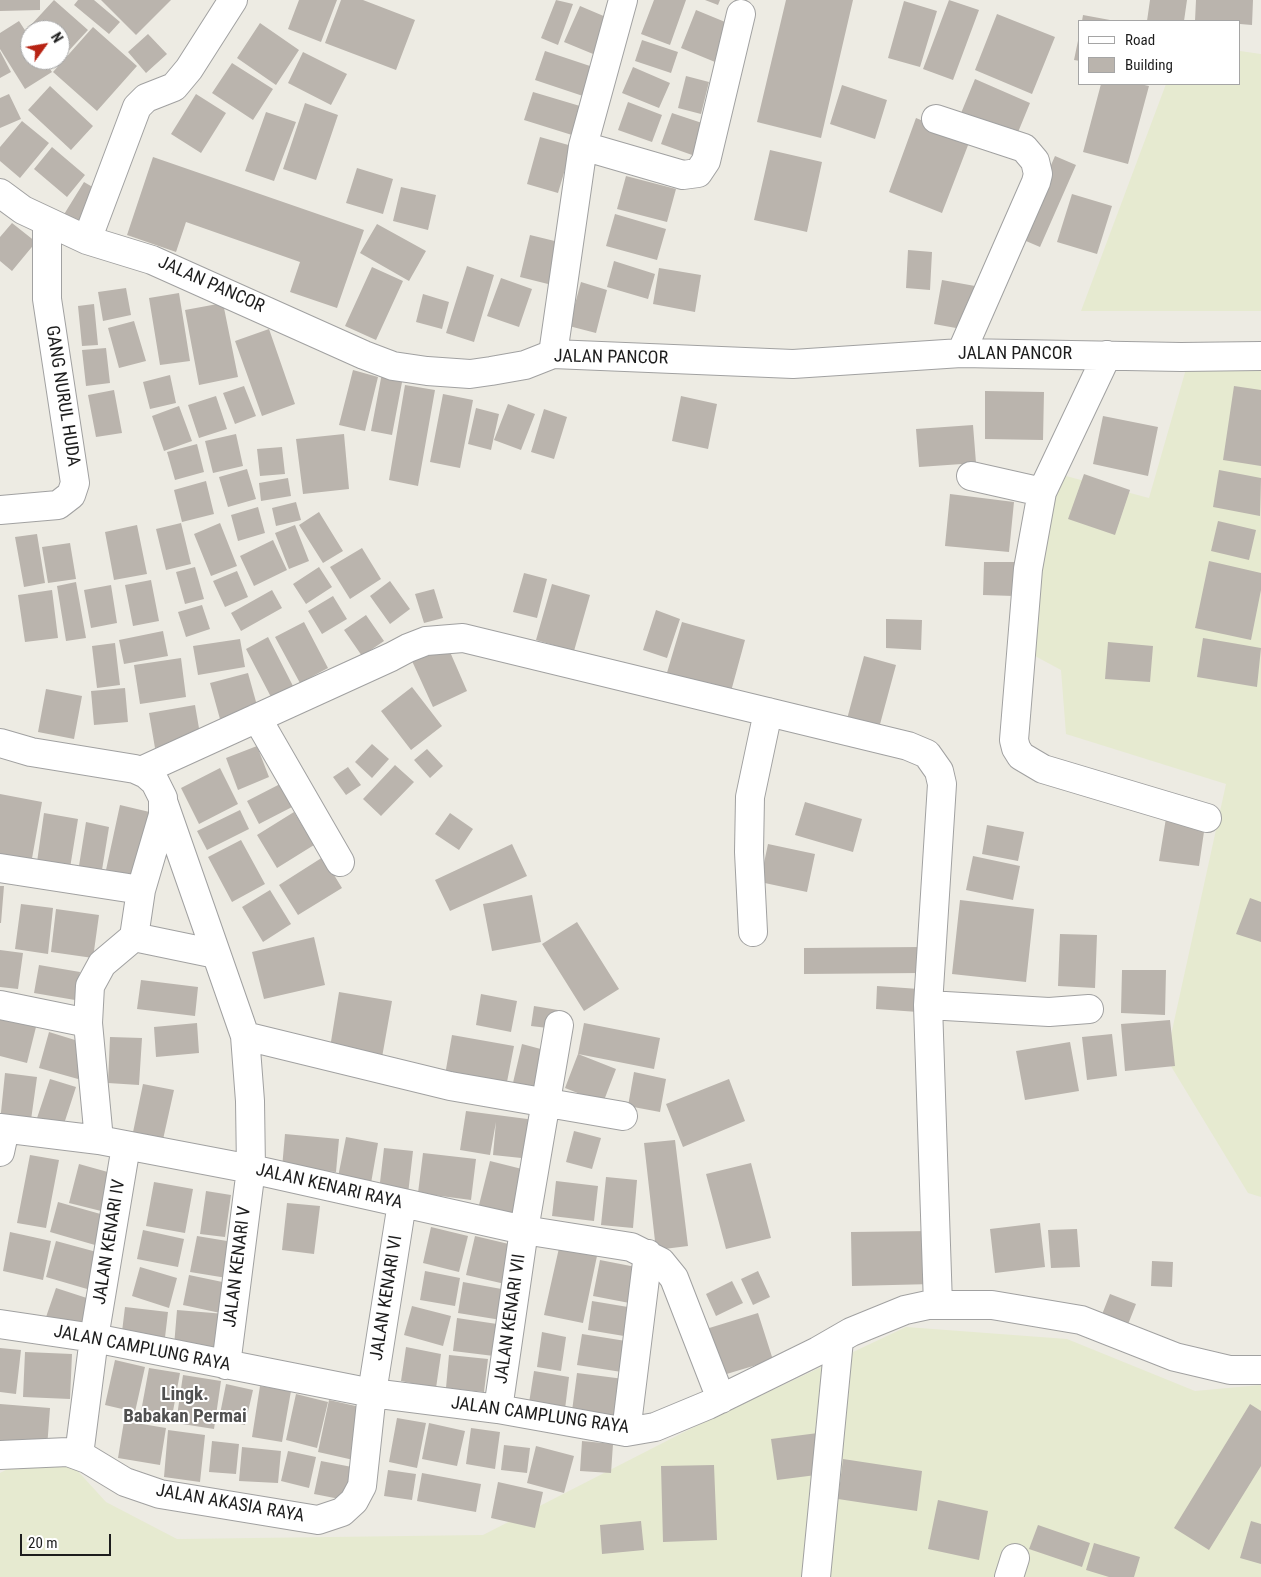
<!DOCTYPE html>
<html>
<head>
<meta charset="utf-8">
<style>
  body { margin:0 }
  #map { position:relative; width:1261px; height:1577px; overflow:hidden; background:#edebe3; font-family:"Roboto Condensed",sans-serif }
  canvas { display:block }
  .legend { position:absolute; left:1078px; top:20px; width:162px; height:65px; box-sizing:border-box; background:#fff; border:1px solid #a5a5a5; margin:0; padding:6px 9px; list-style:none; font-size:15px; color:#1d1d1d }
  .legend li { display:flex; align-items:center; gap:10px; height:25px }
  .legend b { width:25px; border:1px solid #a5a5a5 }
  .north { position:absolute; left:20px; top:20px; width:50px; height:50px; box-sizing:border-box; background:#fff; border:1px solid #a5a5a5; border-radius:50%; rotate:58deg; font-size:14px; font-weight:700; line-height:20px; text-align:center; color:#1d1d1d }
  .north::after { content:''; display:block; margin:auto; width:18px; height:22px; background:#b72313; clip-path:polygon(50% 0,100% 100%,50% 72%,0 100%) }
  .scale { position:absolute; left:20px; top:1534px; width:91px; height:22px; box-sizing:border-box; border:2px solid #1d1d1d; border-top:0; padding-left:6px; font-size:15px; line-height:18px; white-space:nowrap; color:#1d1d1d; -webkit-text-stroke:4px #fff; paint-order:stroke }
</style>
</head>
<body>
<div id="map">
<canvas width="1261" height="1577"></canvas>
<ul class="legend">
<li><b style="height:6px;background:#fff"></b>Road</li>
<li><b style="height:14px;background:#bab4ad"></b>Building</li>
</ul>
<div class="north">N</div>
<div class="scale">20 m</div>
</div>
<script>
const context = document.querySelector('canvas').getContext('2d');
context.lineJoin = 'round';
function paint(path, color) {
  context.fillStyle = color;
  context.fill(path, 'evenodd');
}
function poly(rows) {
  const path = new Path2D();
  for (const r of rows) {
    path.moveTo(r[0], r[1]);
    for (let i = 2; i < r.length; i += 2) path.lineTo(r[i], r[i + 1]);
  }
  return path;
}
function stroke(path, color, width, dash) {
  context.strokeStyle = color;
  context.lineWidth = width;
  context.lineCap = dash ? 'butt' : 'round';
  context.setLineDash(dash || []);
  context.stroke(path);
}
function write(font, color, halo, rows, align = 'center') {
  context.font = font + ' "Roboto Condensed",sans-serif';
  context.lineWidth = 4;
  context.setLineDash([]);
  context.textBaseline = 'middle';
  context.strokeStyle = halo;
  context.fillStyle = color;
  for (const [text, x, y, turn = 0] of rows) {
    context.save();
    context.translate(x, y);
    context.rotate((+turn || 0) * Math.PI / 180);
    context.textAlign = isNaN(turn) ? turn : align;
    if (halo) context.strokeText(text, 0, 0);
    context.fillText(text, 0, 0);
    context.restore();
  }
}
const farmland = poly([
  [1240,51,1261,54,1261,311,1081,311,1166,84,1240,84],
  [1188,362,1261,364,1261,1197,1248,1193,1166,1058,1226,784,1066,734,1061,670,1022,649,1047,471,1149,498],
  [906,1327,1067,1339,1195,1391,1261,1385,1261,1577,0,1577,0,1473,54,1445,106,1502,177,1539,483,1535,690,1429]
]);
const building = poly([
  [0,0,40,0,40,10,0,11],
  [54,0,88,30,63,57,60,54,60,30,35,30,30,26],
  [78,0,94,0,120,22,109,34,74,5],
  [101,0,171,0,136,35],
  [299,0,337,0,321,42,288,29],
  [341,0,363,0,415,20,396,70,325,43],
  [556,0,573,4,558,45,541,38],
  [654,0,686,0,670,45,641,34],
  [705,0,720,0,718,5],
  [786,0,853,0,821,138,757,122],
  [949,0,979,10,953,80,923,69],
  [1150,0,1187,0,1184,21,1147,21],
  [1196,0,1253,0,1252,25,1240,24,1240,21,1195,21],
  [904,1,937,11,920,67,888,58],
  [580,6,613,20,598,56,564,42],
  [696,10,730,24,715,62,681,48],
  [997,14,1055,37,1032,94,975,70],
  [1083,15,1110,20,1110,21,1082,21],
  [19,21,30,38,30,60,44,60,52,72,25,89,0,49,0,33],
  [260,23,299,50,276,85,237,58],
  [93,27,137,66,97,111,53,72],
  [148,34,167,54,146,73,128,52],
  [1079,36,1080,37,1080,61,1074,60],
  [642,40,678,52,671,73,635,61],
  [0,51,11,72,0,78],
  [545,51,596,68,586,97,535,80],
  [303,52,347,74,331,105,288,83],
  [232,63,273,89,253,120,212,93],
  [633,67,670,83,659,108,622,93],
  [686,76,709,82,701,114,678,108],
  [975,79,1030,103,1014,142,959,118],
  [1101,84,1140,84,1149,86,1128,164,1083,152],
  [842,85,887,100,875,139,830,124],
  [50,86,93,126,71,150,28,110],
  [533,92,580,106,572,135,524,120],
  [9,94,21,119,0,128,0,98],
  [196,94,226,113,201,153,171,134],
  [628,102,662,115,652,142,618,130],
  [305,103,338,115,316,180,283,169],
  [266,112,296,122,274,181,245,171],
  [672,113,705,124,695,156,661,144],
  [916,118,970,140,942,213,889,192],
  [22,121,49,143,20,178,0,161,0,147],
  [540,137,572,146,558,193,527,184],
  [52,147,85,175,67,197,34,169],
  [770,150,822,162,807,232,754,220],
  [1055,156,1076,165,1040,247,1019,238],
  [153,157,364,230,337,308,290,292,300,262,186,222,176,252,127,235],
  [357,168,393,179,383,214,346,203],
  [626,176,676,189,667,222,617,209],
  [84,182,101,192,80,226,63,216],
  [401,187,436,195,428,230,393,221],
  [1072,194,1112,206,1097,254,1057,242],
  [615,214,666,229,657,260,606,246],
  [12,223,36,242,12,271,0,261,0,237],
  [377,224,426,251,409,281,360,253],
  [530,235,567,244,556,286,520,277],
  [908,250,932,252,930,290,906,288],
  [614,261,655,274,648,299,607,287],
  [467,266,494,275,474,342,446,333],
  [372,267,403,281,376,340,345,326],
  [659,268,701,275,695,312,653,304],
  [501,278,532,289,519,327,487,316],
  [942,280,975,286,967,330,934,324],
  [581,282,607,290,596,333,569,326],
  [126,288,131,315,103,321,98,292],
  [179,293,190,361,160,365,149,298],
  [423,294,449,302,442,329,416,322],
  [223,303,238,377,199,385,185,310],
  [94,304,98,345,82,346,78,306],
  [134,321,146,361,119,368,108,328],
  [269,329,295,404,262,416,235,341],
  [106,348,110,383,86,386,82,350],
  [353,370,378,377,365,431,339,425],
  [382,373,403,377,392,435,371,431],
  [170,375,176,403,150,409,143,382],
  [405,385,435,390,418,486,389,480],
  [244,386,256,416,235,424,223,393],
  [1234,386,1261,390,1261,466,1223,460],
  [114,390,122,433,96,437,88,395],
  [985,391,1044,392,1043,440,985,439],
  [443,394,473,400,460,468,430,462],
  [216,396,227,429,199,438,188,405],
  [681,396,717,404,708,449,672,441],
  [508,404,535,414,521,450,494,440],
  [179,406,192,441,164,451,152,416],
  [476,408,499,414,491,450,468,444],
  [544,409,567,417,554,459,531,452],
  [1103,416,1158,427,1148,476,1093,464],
  [973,425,976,463,919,467,916,429],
  [236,434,243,466,213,473,205,441],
  [344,434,349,489,303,494,296,439],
  [197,444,204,472,175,480,167,452],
  [282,447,285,474,260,476,257,449],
  [247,469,256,499,228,507,219,477],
  [1219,470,1261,478,1260,516,1213,507],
  [1084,474,1130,490,1115,535,1068,519],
  [288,478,291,496,261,501,259,483],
  [206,481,214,514,182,522,174,490],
  [950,494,1014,502,1009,552,945,546],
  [296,502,301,520,276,526,272,508],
  [258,507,265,533,238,541,231,515],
  [319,512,343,551,323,563,299,525],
  [1218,521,1256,530,1249,560,1211,551],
  [181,523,191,564,166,570,156,529],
  [220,523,237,566,211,576,194,534],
  [137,525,147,574,114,580,105,532],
  [295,525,309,561,289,569,275,533],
  [37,534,45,583,24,587,15,537],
  [273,540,287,570,254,586,240,556],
  [70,543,76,579,48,583,42,547],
  [362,548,381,579,350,599,330,567],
  [1209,561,1261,573,1261,590,1251,640,1195,628],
  [984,562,1014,562,1014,596,983,595],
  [195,567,204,599,185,604,176,572],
  [319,567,332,587,306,604,293,584],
  [237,571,248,597,225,607,213,581],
  [524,573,547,579,537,618,513,612],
  [151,580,159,621,133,626,125,585],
  [390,581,410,609,390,624,370,596],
  [76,582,86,638,66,641,57,586],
  [552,584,590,595,574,651,536,640],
  [111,585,117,623,91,628,84,590],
  [434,589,443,618,424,623,415,594],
  [52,590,58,638,25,642,18,595],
  [272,590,282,608,241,631,231,613],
  [333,596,347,619,322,634,308,611],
  [202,605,210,629,186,637,178,612],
  [656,610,680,619,667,658,643,650],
  [366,615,384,641,362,656,344,630],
  [886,619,922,620,921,650,886,648],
  [304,622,328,668,300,683,275,637],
  [682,622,745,640,730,695,666,676],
  [163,631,168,656,124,664,119,640],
  [268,637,293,686,271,697,246,649],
  [1203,638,1261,648,1257,687,1197,677],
  [240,639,245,667,198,675,193,646],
  [1108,642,1153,646,1150,682,1105,679],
  [115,643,120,685,97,688,92,646],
  [447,645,467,691,433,707,412,661],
  [864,656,896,665,879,728,847,719],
  [181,658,186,697,140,704,134,665],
  [248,673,258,709,220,719,210,683],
  [412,687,442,726,411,750,381,711],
  [125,688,128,722,94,725,91,691],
  [46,689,82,696,74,739,38,732],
  [195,705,201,740,155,748,149,713],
  [372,744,389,759,372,778,355,762],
  [257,746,269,777,238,790,226,758],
  [427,749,443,766,430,778,414,760],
  [395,765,414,782,381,816,363,799],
  [348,767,361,785,346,795,333,777],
  [220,768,238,804,199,824,181,788],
  [282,783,294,806,259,824,247,801],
  [0,794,42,802,31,864,0,858],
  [805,802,862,819,853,852,795,835],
  [120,805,158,814,143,879,106,870],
  [240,810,249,829,207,850,197,831],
  [294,812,314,845,277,868,257,835],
  [1167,812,1206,818,1199,866,1159,861],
  [44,813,78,819,70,868,37,862],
  [450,813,473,829,459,850,435,834],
  [86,822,109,827,101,876,78,872],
  [987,825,1024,832,1018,861,982,854],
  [241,840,265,884,232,902,208,857],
  [512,844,527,876,450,911,435,880],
  [768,844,815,854,807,892,760,882],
  [973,856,1020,866,1013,900,966,890],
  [323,857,342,888,298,915,279,885],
  [0,886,4,886,1,923,0,923],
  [270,890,291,924,263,942,242,907],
  [532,895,541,942,492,951,483,904],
  [1250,898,1261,902,1261,942,1236,934],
  [960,900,1034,909,1026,982,952,974],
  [21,904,53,908,48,954,15,949],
  [56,909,99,915,93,958,51,952],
  [577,922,619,989,584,1011,542,944],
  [1060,934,1097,935,1095,988,1058,986],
  [314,937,325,985,264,999,252,952],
  [921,947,921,973,804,974,804,948],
  [0,950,23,953,18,989,0,987],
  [39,965,80,972,75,1000,34,993],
  [1122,970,1166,970,1165,1015,1121,1013],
  [141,980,198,987,195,1016,137,1009],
  [877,986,919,989,918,1012,876,1009],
  [339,992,392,1001,381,1063,329,1054],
  [481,994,517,1001,511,1032,476,1025],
  [534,1006,558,1010,556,1029,531,1026],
  [0,1017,36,1027,27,1063,0,1056],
  [1170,1020,1175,1066,1125,1071,1121,1024],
  [197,1023,199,1053,156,1057,154,1027],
  [584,1023,660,1038,654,1069,578,1054,616,1069,603,1103,565,1088,578,1054],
  [49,1032,88,1044,78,1079,39,1068],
  [1112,1034,1117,1076,1087,1080,1082,1037],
  [452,1035,514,1046,506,1087,445,1075],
  [110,1037,142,1038,139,1085,108,1083],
  [1070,1042,1079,1091,1025,1100,1016,1051],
  [522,1044,552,1052,542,1094,512,1087],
  [634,1072,666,1079,660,1112,628,1106],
  [5,1073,37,1077,30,1127,0,1122],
  [50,1079,76,1087,63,1127,37,1118],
  [729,1079,745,1121,683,1147,666,1104],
  [143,1084,174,1090,162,1144,132,1137],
  [466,1111,535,1120,531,1159,493,1155,496,1122,490,1155,460,1150],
  [574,1131,601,1138,592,1169,566,1162],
  [285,1134,339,1139,336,1172,282,1168],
  [346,1137,378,1143,370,1189,337,1182],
  [675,1140,688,1246,656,1250,644,1143],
  [384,1148,413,1151,408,1194,379,1191],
  [423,1153,476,1159,471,1200,418,1193],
  [30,1155,59,1160,46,1228,17,1223],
  [490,1161,530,1171,518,1220,478,1209],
  [751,1163,771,1238,726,1249,706,1174],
  [79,1164,115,1174,105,1212,69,1203],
  [606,1177,637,1180,633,1228,601,1225],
  [556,1181,598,1186,594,1221,552,1216],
  [154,1182,193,1189,185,1233,146,1226],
  [206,1191,231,1195,225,1237,200,1234],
  [58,1202,104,1215,95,1245,50,1232],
  [287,1203,320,1206,314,1254,282,1250],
  [1040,1223,1045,1267,995,1273,990,1229],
  [431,1227,468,1236,459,1272,423,1263],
  [1077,1229,1080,1267,1051,1268,1048,1230],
  [143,1230,184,1239,178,1267,137,1259],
  [932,1231,933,1284,852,1286,851,1232],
  [10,1232,51,1241,43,1280,3,1271],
  [197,1236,239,1243,233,1279,190,1272],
  [475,1236,513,1245,505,1284,466,1275],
  [56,1241,104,1254,94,1291,46,1277],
  [559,1248,597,1256,583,1323,544,1315],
  [600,1260,646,1269,640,1305,593,1296],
  [1152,1261,1173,1262,1172,1287,1151,1286],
  [140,1267,177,1278,169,1308,132,1296],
  [425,1271,460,1278,455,1306,420,1300],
  [758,1271,770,1297,753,1305,741,1279],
  [189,1275,232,1284,225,1314,183,1305],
  [732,1281,743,1303,716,1316,706,1294],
  [463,1282,507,1290,501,1320,458,1313],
  [56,1288,96,1301,85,1333,45,1320],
  [1110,1294,1136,1304,1127,1327,1101,1317],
  [592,1301,640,1309,636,1338,588,1330],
  [412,1306,451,1316,443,1346,404,1335],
  [125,1307,168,1312,164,1346,121,1340],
  [177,1310,225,1314,222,1351,174,1346],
  [758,1313,773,1360,720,1376,706,1329],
  [457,1318,497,1324,494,1356,453,1351],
  [542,1332,566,1337,561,1371,537,1367],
  [582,1334,632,1342,628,1373,577,1365],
  [406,1347,441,1354,436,1388,401,1381],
  [0,1348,21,1350,16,1394,0,1392],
  [25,1352,72,1354,70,1399,23,1397],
  [449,1355,488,1359,484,1392,446,1388],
  [115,1360,145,1367,135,1412,105,1405],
  [149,1368,180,1373,171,1422,140,1417],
  [534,1371,569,1377,565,1409,529,1403],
  [577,1373,624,1379,618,1417,572,1411],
  [183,1375,221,1381,214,1429,176,1423],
  [226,1384,253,1390,245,1425,219,1419],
  [260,1386,291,1391,282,1442,252,1437],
  [296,1394,328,1402,317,1448,286,1440],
  [329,1400,369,1409,358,1461,318,1452],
  [0,1404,50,1408,47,1448,0,1445],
  [1250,1404,1261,1411,1261,1466,1209,1550,1174,1528],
  [397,1418,426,1423,417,1468,389,1462],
  [124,1421,166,1428,160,1465,118,1458],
  [429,1423,465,1431,457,1466,422,1459],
  [471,1428,500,1432,495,1469,466,1464],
  [168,1430,205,1435,200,1482,164,1477],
  [818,1433,824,1474,777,1480,771,1439],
  [212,1441,239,1444,236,1474,209,1472],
  [582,1441,613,1444,611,1473,580,1471],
  [504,1445,530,1448,527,1473,501,1470],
  [536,1446,574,1456,564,1493,527,1483],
  [242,1447,281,1451,278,1483,239,1481],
  [288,1451,316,1457,309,1488,281,1481],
  [843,1459,922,1471,917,1511,838,1499],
  [321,1461,352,1467,345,1500,314,1494],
  [714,1465,717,1540,663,1542,661,1466],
  [388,1470,416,1474,412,1500,384,1496],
  [422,1473,481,1484,476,1512,417,1501],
  [498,1482,543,1492,535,1528,491,1518],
  [938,1500,988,1511,979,1560,928,1549],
  [641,1521,644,1550,602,1554,600,1525],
  [1251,1521,1261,1524,1261,1564,1240,1558],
  [1038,1525,1090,1543,1082,1567,1029,1549],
  [1094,1543,1140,1557,1134,1577,1109,1577,1086,1570]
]);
const minor = poly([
  [936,119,1024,148,1035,161,1038,174,1036,182,961,353],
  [583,146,683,175,698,173,706,161,741,14],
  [0,193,23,210,87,240,152,260,364,355,393,366,427,371,470,374,491,371,525,365,553,354,793,364,961,353,1181,357,1261,356],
  [87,240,137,107,146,98,174,87,189,69,233,0],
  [553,354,583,146,623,0],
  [971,476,1042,492,1107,355],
  [1042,492,1028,569,1014,740,1016,748,1021,756,1043,769,1207,818],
  [0,510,58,505,71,495,75,483,47,299,47,222],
  [257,718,340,862],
  [0,743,31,752,135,769,146,774,155,782,163,798,163,815,141,890,134,937,102,964,90,986,88,1023,99,1140],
  [141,771,391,657,408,648,426,641,463,638,908,746,927,754,939,771,942,784,928,1005,938,1305],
  [164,804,245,1036,250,1101,251,1169,226,1365],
  [0,868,141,890],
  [753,932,749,852,750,797,768,712],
  [134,937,216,954],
  [0,1005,88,1023],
  [928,1005,1049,1012,1089,1009],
  [245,1036,450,1086,623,1116],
  [0,1128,99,1140,251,1169,524,1230,631,1247,661,1262,674,1278,721,1399],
  [0,1152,5,1129],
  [0,1324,94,1338,372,1393,498,1409,626,1432,655,1427,708,1405,818,1351,851,1332,905,1310,928,1305,992,1305,1081,1320,1175,1357,1230,1370,1261,1370],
  [498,1409,524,1230,559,1025],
  [626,1432,648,1254],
  [0,1455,68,1452,87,1459,125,1482,160,1494,318,1520,342,1512,354,1501,362,1486,372,1393,402,1203],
  [79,1455,94,1338,126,1146],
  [816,1577,839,1340],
  [1009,1577,1015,1558]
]);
const streetNames = [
  ["JALAN PANCOR",211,285,24],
  ["JALAN PANCOR",1015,354],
  ["JALAN PANCOR",611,358,1],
  ["GANG NURUL HUDA",62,396,81],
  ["JALAN KENARI RAYA",329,1187,13],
  ["JALAN KENARI IV",110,1242,-81],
  ["JALAN KENARI V",238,1267,-83],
  ["JALAN KENARI VI",387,1298,-81],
  ["JALAN KENARI VII",511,1319,-82],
  ["JALAN CAMPLUNG RAYA",142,1349,11],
  ["JALAN CAMPLUNG RAYA",540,1416,8],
  ["JALAN AKASIA RAYA",230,1504,10]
];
const neighbourhoodNames = [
  ["Lingk.",185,1395],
  ["Babakan Permai",185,1417]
];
paint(farmland, '#e6ead0');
paint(building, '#bab4ad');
stroke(minor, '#a1a1a1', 30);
stroke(minor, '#fff', 28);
write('18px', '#1d1d1d', '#fff', streetNames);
write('bold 19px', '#505050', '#fff', neighbourhoodNames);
</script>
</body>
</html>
